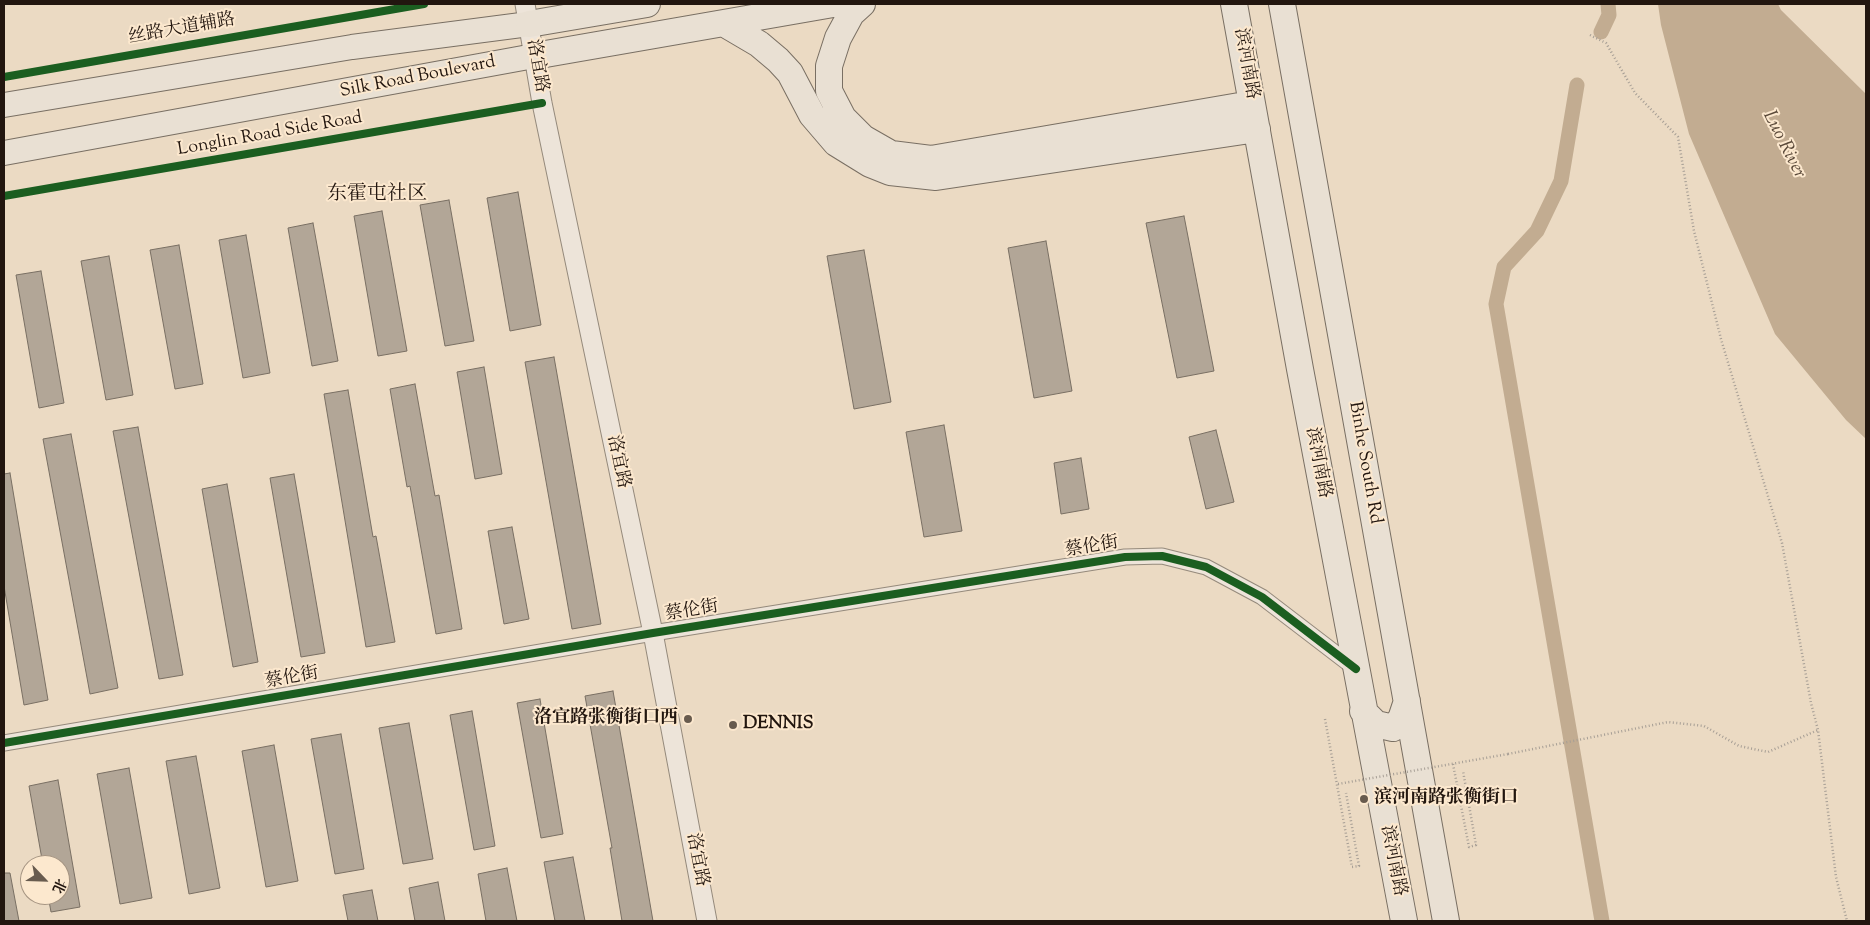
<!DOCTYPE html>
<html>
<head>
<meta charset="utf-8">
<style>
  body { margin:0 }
  #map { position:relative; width:1870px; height:925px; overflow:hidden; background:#ebdac3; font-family:"Sorts Mill Goudy","Noto Serif SC",serif }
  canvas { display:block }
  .frame { position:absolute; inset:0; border:5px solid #22160f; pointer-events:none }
  .north { position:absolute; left:20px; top:855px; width:50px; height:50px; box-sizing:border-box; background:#fce8ce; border:1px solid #a59482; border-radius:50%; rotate:114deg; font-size:14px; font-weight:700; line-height:20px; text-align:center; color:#22160f }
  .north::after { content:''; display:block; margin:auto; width:18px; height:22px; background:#685b4e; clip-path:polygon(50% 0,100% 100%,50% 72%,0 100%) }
</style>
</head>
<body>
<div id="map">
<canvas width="1870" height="925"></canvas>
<div class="frame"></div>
<div class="north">北</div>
</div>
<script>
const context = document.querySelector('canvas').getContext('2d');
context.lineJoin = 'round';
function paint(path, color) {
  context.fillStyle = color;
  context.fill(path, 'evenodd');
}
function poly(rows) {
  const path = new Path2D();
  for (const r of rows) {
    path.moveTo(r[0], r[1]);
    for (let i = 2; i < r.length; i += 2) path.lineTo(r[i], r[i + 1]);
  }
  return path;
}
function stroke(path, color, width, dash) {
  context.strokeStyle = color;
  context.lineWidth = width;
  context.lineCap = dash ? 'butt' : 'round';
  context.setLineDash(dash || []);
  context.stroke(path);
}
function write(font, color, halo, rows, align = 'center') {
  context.font = font + ' "Sorts Mill Goudy","Noto Serif SC",serif';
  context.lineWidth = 4;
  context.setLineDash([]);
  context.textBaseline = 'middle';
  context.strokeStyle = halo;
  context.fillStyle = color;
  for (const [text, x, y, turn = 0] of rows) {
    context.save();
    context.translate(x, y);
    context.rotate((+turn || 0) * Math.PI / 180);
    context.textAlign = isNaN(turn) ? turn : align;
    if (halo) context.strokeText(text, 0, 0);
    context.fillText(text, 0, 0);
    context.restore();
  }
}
const water = poly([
  [1658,4,1778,4,1781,10,1866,94,1866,439,1846,420,1775,334,1689,134,1661,25]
]);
const canal = poly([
  [1601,32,1609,15,1608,4],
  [1577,85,1561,181,1537,231,1504,267,1496,304,1602,921]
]);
const building = poly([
  [518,192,541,325,510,331,487,198,518,192],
  [449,200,474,341,445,346,420,205,449,200],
  [382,211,407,351,378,356,354,216,382,211],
  [1184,216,1214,371,1177,378,1146,223,1184,216],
  [313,223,338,361,312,366,288,228,313,223],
  [246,235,270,373,243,378,219,240,246,235],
  [1046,241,1072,391,1034,398,1008,248,1046,241],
  [179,245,203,384,175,389,150,250,179,245],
  [864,250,891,402,854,409,827,256,864,250],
  [109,256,133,395,106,400,81,261,109,256],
  [41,271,64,403,39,408,16,275,41,271],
  [554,357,601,624,572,629,525,362,554,357],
  [484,367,502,474,475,479,457,372,484,367],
  [415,384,435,496,439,495,462,629,436,634,410,486,407,487,390,389,415,384],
  [348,390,373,537,376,536,395,642,366,647,324,394,348,390],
  [944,425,962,531,924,537,906,432,944,425],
  [138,427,183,675,159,679,113,431,138,427],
  [1216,430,1234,502,1206,509,1189,437,1216,430],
  [71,434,118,688,90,694,43,439,71,434],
  [1081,458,1089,509,1061,514,1054,463,1081,458],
  [10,473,48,700,24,705,4,586,4,474,10,473],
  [294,474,325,653,301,657,270,478,294,474],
  [227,484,258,662,233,667,202,489,227,484],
  [512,527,529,619,504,624,488,531,512,527],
  [613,691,637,828,653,921,622,921,610,848,612,848,585,696,613,691],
  [540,699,563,834,541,838,517,703,540,699],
  [472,711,495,846,474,850,450,715,472,711],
  [409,723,433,859,403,864,379,728,409,723],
  [341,734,364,869,335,874,311,739,341,734],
  [274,745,298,881,266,887,242,751,274,745],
  [196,756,220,888,189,894,166,761,196,756],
  [129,768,152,898,120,904,97,774,129,768],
  [58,780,80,907,51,912,48,895,60,895,60,865,43,865,29,786,58,780],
  [573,857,585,921,555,921,544,862,573,857],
  [507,868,517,921,486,921,478,874,507,868],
  [4,873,10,873,19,921,4,921,4,873],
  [438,882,445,921,415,921,409,888,438,882],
  [372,890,378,921,348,921,343,895,372,890]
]);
const path = poly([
  [1590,35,1606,43,1635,93,1678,137,1694,231,1721,339,1782,543,1811,703,1818,730,1836,877,1847,921],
  [1325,719,1352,867,1359,866,1346,793],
  [1508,754,1668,722,1704,726,1739,746,1768,752,1818,730],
  [1453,764,1469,847,1476,845,1463,771]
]);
const minor = poly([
  [4,743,653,633,1125,557,1162,556,1206,567,1262,597,1356,669]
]);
const tertiary = poly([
  [525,4,542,103,653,633,707,921]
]);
const primary = poly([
  [4,105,352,47,529,24],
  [4,153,534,56]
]);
const trunk = poly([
  [862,4,851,14,838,38,829,66,829,91,843,118,863,138,891,154,931,159,1251,104],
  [1234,4,1300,369,1404,921],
  [1282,4,1446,921],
  [529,24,647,4],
  [725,24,759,44,778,60,790,73,812,115,836,143,870,164,890,172,936,177,1257,129],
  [534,56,833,4],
  [1363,711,1376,724,1393,728,1401,719,1407,701]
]);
const pathBridge = poly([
  [1338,784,1508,754]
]);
const cycleway = poly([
  [4,77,424,4],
  [4,196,542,103],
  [4,743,653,633,1125,557,1162,556,1206,567,1262,597,1356,669]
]);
const markers = [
  [688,719,5,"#685b4e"],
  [733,725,5,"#685b4e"],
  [1364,799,5,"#685b4e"]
];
const streetNames = [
  ["丝路大道辅路",182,30,-10],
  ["滨河南路",1245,64,80],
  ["洛宜路",536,66,80],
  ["Silk Road Boulevard",418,78,-11],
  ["Longlin Road Side Road",270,135,-10],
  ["洛宜路",617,462,78],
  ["滨河南路",1317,463,79],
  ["Binhe South Rd",1364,463,80],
  ["蔡伦街",1092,548,-9],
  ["蔡伦街",692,612,-9],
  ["蔡伦街",292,679,-10],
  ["洛宜路",696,860,79],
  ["滨河南路",1392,861,79]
];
const poiNames = [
  ["洛宜路张衡街口西",678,719,"right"],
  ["DENNIS",743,725],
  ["滨河南路张衡街口",1374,799]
];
const waterNames = [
  ["Luo River",1783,145,63]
];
const quarterNames = [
  ["东霍屯社区",377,196]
];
paint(water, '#c2ac91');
stroke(canal, '#c2ac91', 15);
paint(building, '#b2a697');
stroke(building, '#796f63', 1);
stroke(minor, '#958a7c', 17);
stroke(tertiary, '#958a7c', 21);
stroke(primary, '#796f63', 26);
stroke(trunk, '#796f63', 28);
stroke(path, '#a69e95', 2.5, [1, 2.5]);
stroke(minor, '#ede4d9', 15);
stroke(tertiary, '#ede4d9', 19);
stroke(primary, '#e9e0d3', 24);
stroke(trunk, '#e9e0d3', 26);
stroke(pathBridge, '#a69e95', 2.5, [1, 2.5]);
stroke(cycleway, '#1b5e20', 8);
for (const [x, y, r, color] of markers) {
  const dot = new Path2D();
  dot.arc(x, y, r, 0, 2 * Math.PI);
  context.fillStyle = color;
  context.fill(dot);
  stroke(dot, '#fce8ce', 2);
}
write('18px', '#22160f', '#fce8ce', streetNames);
write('bold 18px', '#22160f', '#fce8ce', poiNames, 'left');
write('italic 19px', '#5b4a3a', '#fce8ce', waterNames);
write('20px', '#22160f', '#fce8ce', quarterNames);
</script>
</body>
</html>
